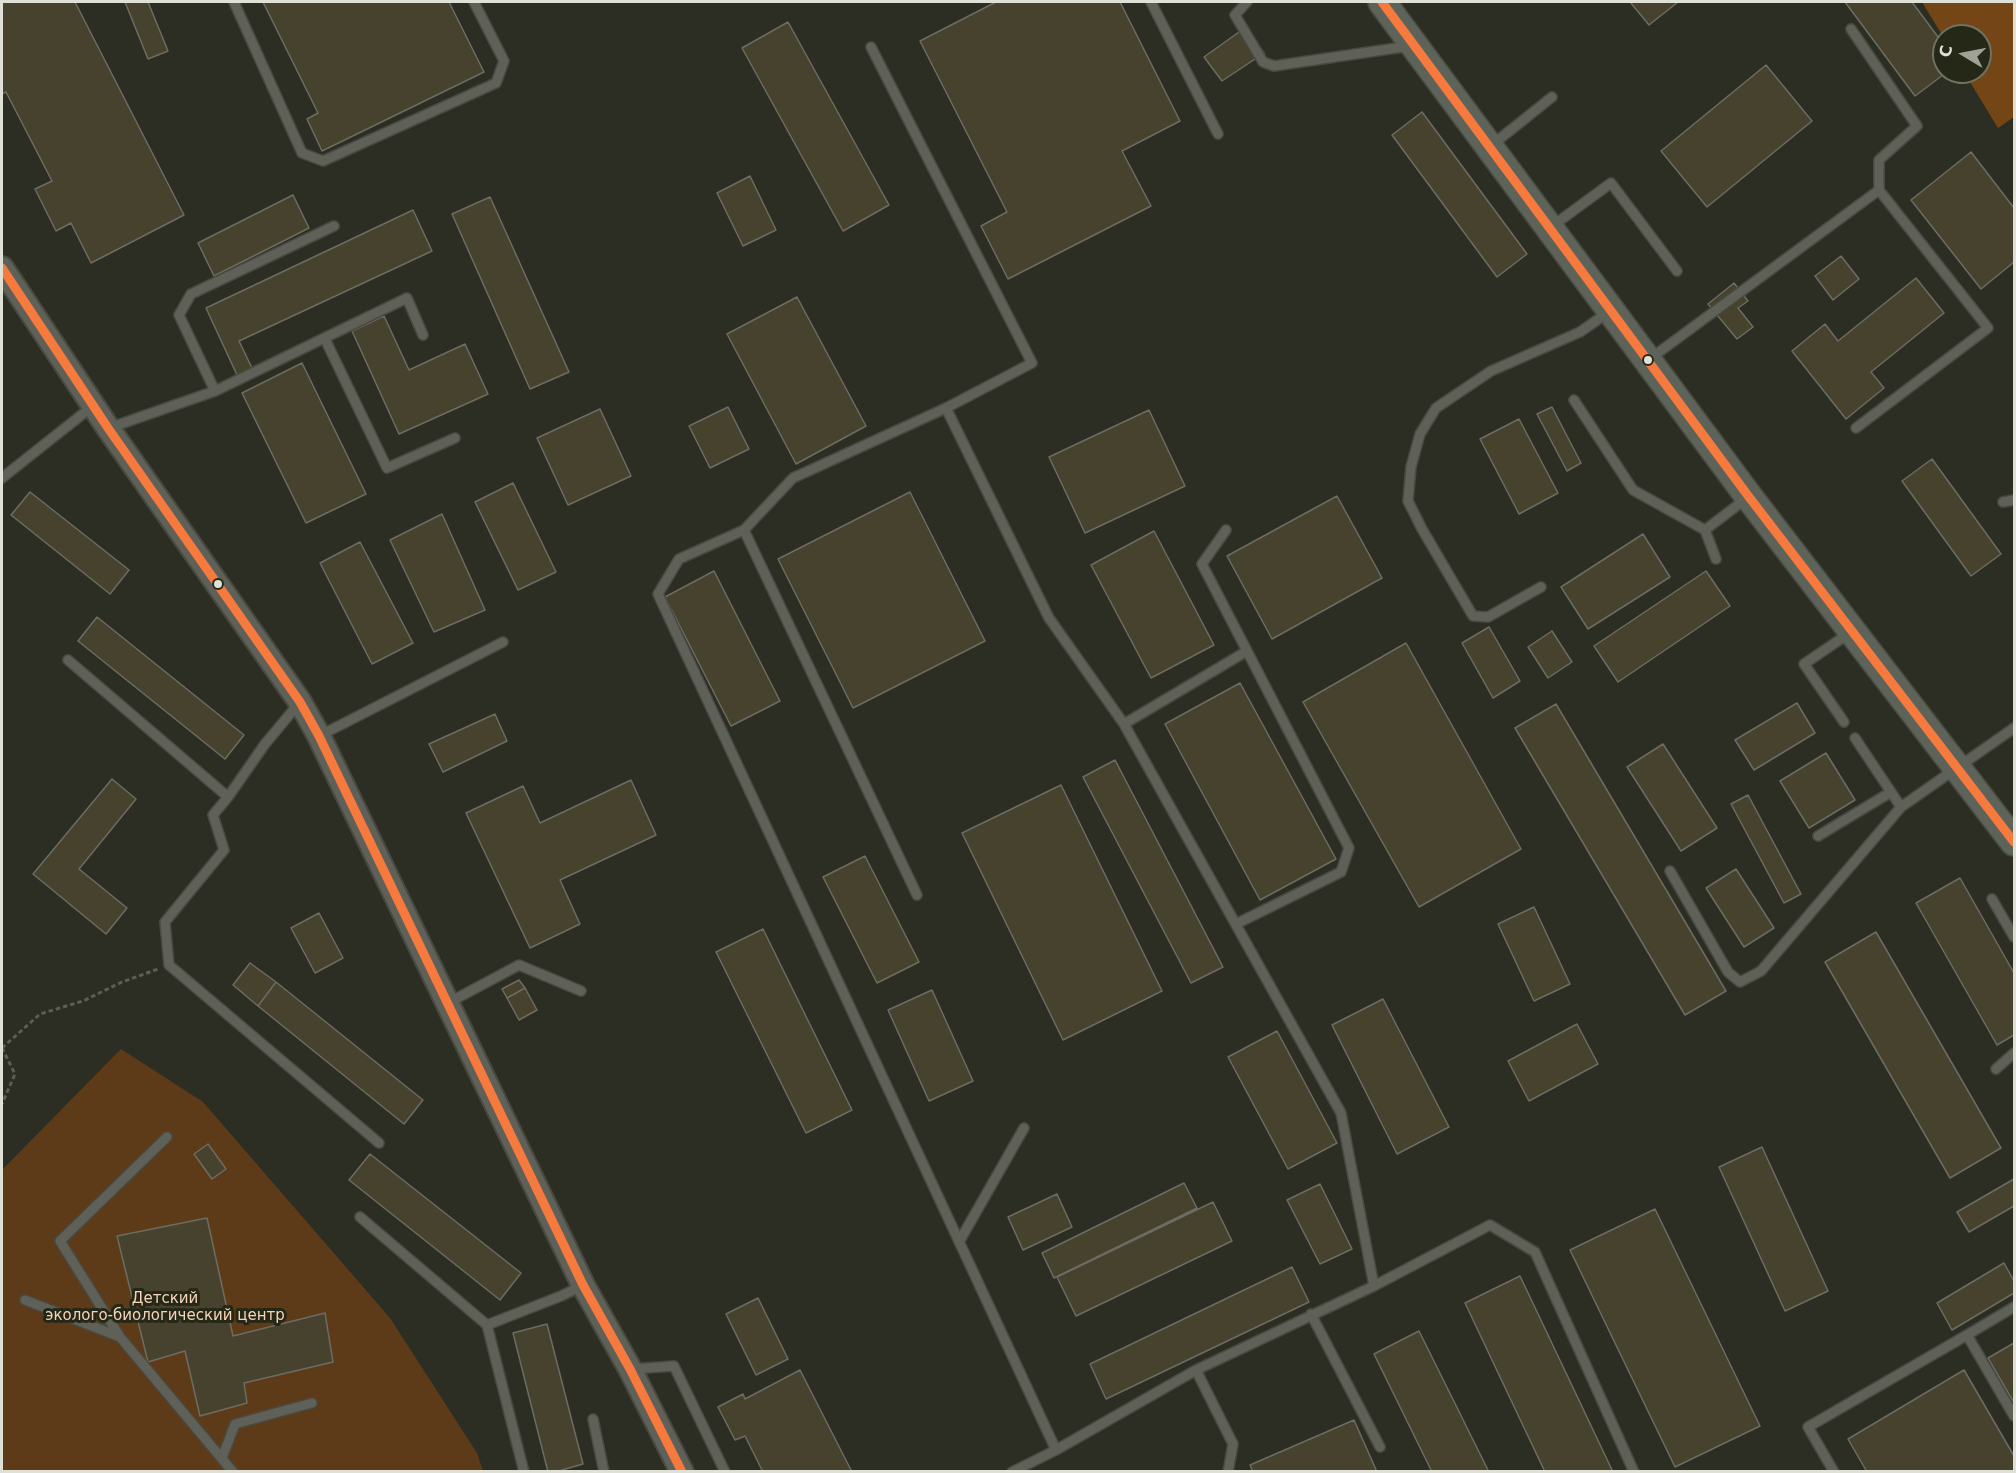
<!DOCTYPE html>
<html>
<head>
<meta charset="utf-8">
<style>
  body { margin:0 }
  #map { position:relative; width:2016px; height:1473px; overflow:hidden; background:#2c2e23; font-family:"DejaVu Sans",sans-serif }
  canvas { display:block }
  .frame { position:absolute; inset:0; border:3px solid #dfe1d6; pointer-events:none }
  .north { position:absolute; left:1932px; top:24px; width:60px; height:60px; box-sizing:border-box; background:#252816; border:2px solid #6f7263; border-radius:50%; rotate:280deg; font-size:16px; font-weight:700; line-height:24px; text-align:center; color:#dfe1d6 }
  .north::after { content:''; display:block; margin:auto; width:21px; height:27px; background:#a0a297; clip-path:polygon(50% 0,100% 100%,50% 72%,0 100%) }
</style>
</head>
<body>
<div id="map">
<canvas width="2016" height="1473"></canvas>
<div class="frame"></div>
<div class="north">С</div>
</div>
<script>
const context = document.querySelector('canvas').getContext('2d');
context.lineJoin = 'round';
function paint(path, color) {
  context.fillStyle = color;
  context.fill(path, 'evenodd');
}
function poly(rows) {
  const path = new Path2D();
  for (const r of rows) {
    path.moveTo(r[0], r[1]);
    for (let i = 2; i < r.length; i += 2) path.lineTo(r[i], r[i + 1]);
  }
  return path;
}
function stroke(path, color, width, dash) {
  context.strokeStyle = color;
  context.lineWidth = width;
  context.lineCap = dash ? 'butt' : 'round';
  context.setLineDash(dash || []);
  context.stroke(path);
}
function write(font, color, halo, rows, align = 'center') {
  context.font = font + ' "DejaVu Sans",sans-serif';
  context.lineWidth = 6;
  context.setLineDash([]);
  context.textBaseline = 'middle';
  context.strokeStyle = halo;
  context.fillStyle = color;
  for (const [text, x, y, turn = 0] of rows) {
    context.save();
    context.translate(x, y);
    context.rotate((+turn || 0) * Math.PI / 180);
    context.textAlign = isNaN(turn) ? turn : align;
    if (halo) context.strokeText(text, 0, 0);
    context.fillText(text, 0, 0);
    context.restore();
  }
}
const green = poly([
  [121,1049,203,1102,390,1318,477,1453,483,1471,2,1472,2,1170]
]);
const forest = poly([
  [1922,2,2014,2,2014,117,1998,128,1964,72,1980,72,1980,36,1944,36,1944,38]
]);
const building = poly([
  [2,2,75,2,184,215,91,263,71,223,56,231,35,189,52,181,6,92,2,94,2,2],
  [125,2,148,2,168,51,148,59,125,2],
  [263,2,449,2,484,72,322,151,307,119,318,113,263,2],
  [996,2,1120,2,1180,121,1122,151,1151,206,1008,279,981,226,1007,212,920,41,996,2],
  [1630,2,1678,2,1649,25,1630,2],
  [1845,2,1912,2,1944,45,1944,72,1947,72,1915,96,1845,2],
  [788,22,889,205,843,231,742,48,788,22],
  [1246,27,1264,53,1222,81,1204,57,1246,27],
  [1766,65,1812,121,1707,207,1661,151,1766,65],
  [1422,112,1527,254,1497,277,1392,135,1422,112],
  [1971,152,2014,208,2014,262,1981,289,1911,200,1971,152],
  [750,176,776,230,743,246,717,193,750,176],
  [293,195,309,228,214,276,198,243,293,195],
  [490,197,569,372,530,389,452,214,490,197],
  [413,210,432,251,239,341,252,368,237,375,206,308,413,210],
  [1841,256,1859,279,1833,300,1815,276,1841,256],
  [1916,278,1944,313,1871,372,1884,388,1846,419,1792,351,1825,324,1838,341,1916,278],
  [1734,283,1748,301,1738,308,1753,327,1737,339,1708,304,1734,283],
  [797,297,866,426,796,464,727,334,797,297],
  [384,316,409,370,465,344,488,394,399,434,352,331,384,316],
  [302,363,366,494,306,523,242,393,302,363],
  [728,407,749,449,710,468,689,426,728,407],
  [1552,407,1581,463,1567,471,1537,414,1552,407],
  [600,409,631,476,568,505,537,438,600,409],
  [1149,410,1185,486,1085,533,1049,457,1149,410],
  [1519,419,1558,493,1519,514,1480,439,1519,419],
  [1932,459,2001,554,1971,576,1902,481,1932,459],
  [513,483,556,572,518,590,475,502,513,483],
  [30,492,129,570,110,594,11,515,30,492],
  [910,492,985,641,853,708,778,559,910,492],
  [1337,496,1382,578,1272,639,1227,556,1337,496],
  [442,514,485,610,434,632,390,540,442,514],
  [1154,531,1214,645,1151,678,1091,565,1154,531],
  [1643,534,1670,577,1588,629,1561,587,1643,534],
  [360,542,413,643,372,664,320,563,360,542],
  [714,571,780,701,731,726,665,597,714,571],
  [1706,571,1730,606,1618,682,1594,646,1706,571],
  [97,617,244,735,225,759,78,641,97,617],
  [1489,627,1520,681,1493,698,1462,643,1489,627],
  [1552,631,1572,662,1548,678,1528,647,1552,631],
  [1406,643,1521,849,1419,907,1303,702,1406,643],
  [1240,683,1336,859,1260,900,1165,724,1240,683],
  [1797,703,1815,733,1754,770,1735,740,1797,703],
  [1556,704,1726,991,1685,1015,1515,728,1556,704],
  [495,714,507,741,443,772,429,744,495,714],
  [1663,744,1717,828,1681,851,1627,767,1663,744],
  [1826,753,1855,800,1809,828,1780,781,1826,753],
  [1115,760,1223,967,1191,983,1083,777,1115,760],
  [112,779,136,799,79,869,127,908,106,934,33,874,112,779],
  [631,780,656,835,560,880,580,924,530,948,466,813,523,786,540,823,631,780],
  [1061,785,1162,991,1063,1040,962,833,1061,785],
  [1748,795,1801,894,1784,903,1731,804,1748,795],
  [865,856,919,962,877,983,823,877,865,856],
  [1736,869,1774,928,1744,947,1706,888,1736,869],
  [1960,878,2014,973,2014,1035,1997,1045,1916,903,1960,878],
  [1534,907,1570,984,1534,1001,1498,924,1534,907],
  [319,913,343,958,315,973,291,928,319,913],
  [763,929,852,1110,806,1133,716,952,763,929],
  [1876,932,2001,1148,1950,1178,1825,962,1876,932],
  [250,963,276,982,258,1006,233,985,250,963],
  [519,980,525,988,507,998,502,989,519,980],
  [276,982,423,1100,404,1124,258,1006,276,982],
  [525,988,537,1010,519,1020,507,998,525,988],
  [932,990,973,1081,929,1101,888,1010,932,990],
  [1383,999,1449,1127,1397,1154,1332,1025,1383,999],
  [1577,1024,1598,1064,1529,1101,1508,1061,1577,1024],
  [1277,1031,1337,1143,1288,1169,1228,1057,1277,1031],
  [208,1144,226,1169,212,1179,194,1154,208,1144],
  [1762,1147,1828,1291,1785,1311,1719,1167,1762,1147],
  [370,1154,521,1273,500,1300,349,1180,370,1154],
  [2014,1179,2014,1206,1969,1232,1957,1212,2014,1179],
  [1184,1183,1197,1208,1054,1278,1042,1253,1184,1183],
  [1320,1184,1352,1249,1320,1264,1287,1200,1320,1184],
  [1057,1194,1072,1227,1023,1250,1008,1217,1057,1194],
  [1213,1202,1232,1241,1076,1316,1057,1277,1213,1202],
  [1655,1209,1760,1426,1675,1467,1570,1250,1655,1209],
  [207,1218,233,1336,325,1313,333,1362,244,1383,247,1403,200,1416,185,1351,148,1362,117,1236,207,1218],
  [2004,1263,2014,1281,2014,1293,1952,1330,1937,1303,2004,1263],
  [1292,1267,1309,1302,1106,1399,1090,1364,1292,1267],
  [1520,1276,1613,1472,1545,1472,1465,1303,1520,1276],
  [758,1298,788,1359,756,1375,726,1314,758,1298],
  [547,1324,583,1464,555,1472,548,1472,513,1333,547,1324],
  [1419,1331,1489,1472,1432,1472,1374,1354,1419,1331],
  [2014,1343,2014,1403,1988,1358,2014,1343],
  [800,1370,852,1472,763,1472,745,1436,735,1440,718,1407,743,1394,745,1399,800,1370],
  [1964,1370,2014,1456,2014,1472,1867,1472,1848,1439,1964,1370],
  [1354,1420,1377,1472,1253,1472,1250,1465,1354,1420]
]);
const path = poly([
  [2,1048,40,1014,83,1001,122,982,158,969],
  [2,1048,15,1074,2,1104]
]);
const service = poly([
  [234,2,302,153,323,161,496,83,504,61,474,2],
  [1151,2,1218,134],
  [1247,2,1235,15,1263,62,1274,66,1410,46],
  [871,47,1032,363,946,408,793,478,744,530,917,895],
  [1492,145,1552,97],
  [1551,227,1611,183,1677,271],
  [325,339,387,468,455,438],
  [1651,358,1879,190,1879,160,1917,126,1851,29],
  [215,391,179,315,191,294,334,226],
  [1574,400,1633,490,1705,530,1716,559],
  [946,408,1049,618,1124,724,1341,1113,1374,1286],
  [109,428,215,391,407,298,423,335],
  [1856,428,1988,328,1879,190],
  [2,478,94,405],
  [2003,502,2014,500],
  [744,530,679,559,658,594,1056,1450],
  [1226,530,1202,564,1349,848,1341,872,1236,924],
  [1705,530,1747,498],
  [1541,587,1488,617,1473,616,1422,529,1408,501,1411,467,1420,434,1436,408,1491,371,1580,332,1610,311],
  [68,660,228,797],
  [300,702,265,744,228,797,213,815,224,850,165,922,169,965,379,1143],
  [1844,722,1804,664,1851,632],
  [1124,724,1247,651],
  [319,736,503,642],
  [1855,738,1901,807],
  [1818,836,1891,792],
  [1670,871,1728,972,1740,982,1761,971,1901,807,2014,728],
  [1992,899,2014,937],
  [448,1003,519,965,581,991],
  [1996,1069,2014,1053],
  [360,1217,487,1325,524,1472],
  [959,1242,1024,1128],
  [25,1300,120,1337,233,1472],
  [2014,1307,1967,1335,2014,1416],
  [1311,1314,1380,1447],
  [487,1325,561,1296,582,1286],
  [120,1337,60,1241,167,1137],
  [632,1369,674,1366,725,1472],
  [1196,1370,1233,1444,1228,1472],
  [593,1419,604,1472],
  [222,1458,235,1424,312,1403],
  [1012,1472,1056,1450,1196,1370,1374,1286,1490,1225,1535,1252,1634,1472],
  [1834,1472,1808,1427,1967,1335]
]);
const tertiary = poly([
  [2,268,108,428,300,702,319,736,583,1285,630,1369,682,1472]
]);
const primary = poly([
  [1382,2,1749,497,2014,842]
]);
const bus1 = poly([
  [1382,2,1749,497,2014,842],
  [2,268,108,428,300,702,319,736,583,1285,630,1369,682,1472]
]);
const markers = [
  [1648,360,5,"#dfe1d6"],
  [218,584,5,"#dfe1d6"]
];
const parkNames = [
  ["Детский",165,1299],
  ["эколого-биологический центр",165,1316]
];
paint(green, '#5e3b18');
paint(forest, '#744615');
paint(building, '#46422d');
stroke(building, '#6d6c63', 1.5);
stroke(service, '#484a41', 12);
stroke(tertiary, '#484a41', 26);
stroke(primary, '#484a41', 30);
stroke(path, '#5d5e58', 3, [4.5, 3]);
stroke(service, '#5f6159', 9);
stroke(tertiary, '#5f6159', 22);
stroke(primary, '#5d6358', 27);
stroke(bus1, '#f6793e', 9);
for (const [x, y, r, color] of markers) {
  const dot = new Path2D();
  dot.arc(x, y, r, 0, 2 * Math.PI);
  context.fillStyle = color;
  context.fill(dot);
  stroke(dot, '#252816', 2);
}
write('15px', '#f5d4ba', '#252816', parkNames);
</script>
</body>
</html>
